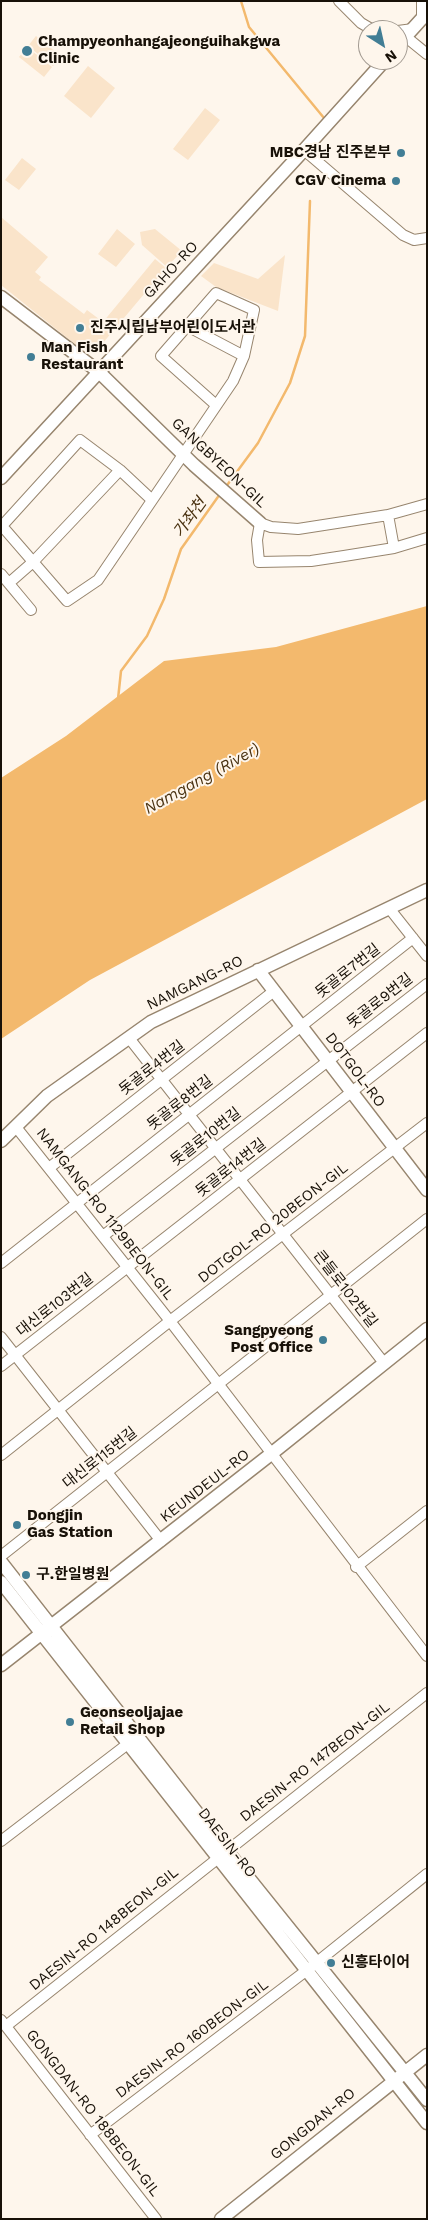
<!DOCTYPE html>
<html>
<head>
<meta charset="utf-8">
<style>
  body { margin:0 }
  #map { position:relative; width:428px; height:2220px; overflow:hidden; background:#fef6ec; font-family:"Work Sans",sans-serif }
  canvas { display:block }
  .frame { position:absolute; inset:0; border:2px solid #181108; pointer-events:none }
  .north { position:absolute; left:358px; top:20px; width:50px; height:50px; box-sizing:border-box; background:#fef6ec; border:1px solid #a29a91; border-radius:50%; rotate:145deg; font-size:14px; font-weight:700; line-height:20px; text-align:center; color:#181108 }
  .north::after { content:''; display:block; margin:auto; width:18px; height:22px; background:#427e95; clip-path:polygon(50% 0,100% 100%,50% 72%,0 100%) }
</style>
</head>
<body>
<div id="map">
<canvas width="428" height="2220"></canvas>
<div class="frame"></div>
<div class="north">N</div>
</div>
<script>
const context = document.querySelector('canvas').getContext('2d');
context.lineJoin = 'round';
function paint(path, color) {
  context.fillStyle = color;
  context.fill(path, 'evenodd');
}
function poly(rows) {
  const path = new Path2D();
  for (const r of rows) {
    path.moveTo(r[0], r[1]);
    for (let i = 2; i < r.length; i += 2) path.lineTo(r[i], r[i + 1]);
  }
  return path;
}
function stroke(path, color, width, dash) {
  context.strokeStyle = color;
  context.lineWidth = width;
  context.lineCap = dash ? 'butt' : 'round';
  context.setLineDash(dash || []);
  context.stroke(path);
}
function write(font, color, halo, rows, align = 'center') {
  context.font = font + ' "Work Sans","Noto Sans KR",sans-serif';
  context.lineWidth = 4;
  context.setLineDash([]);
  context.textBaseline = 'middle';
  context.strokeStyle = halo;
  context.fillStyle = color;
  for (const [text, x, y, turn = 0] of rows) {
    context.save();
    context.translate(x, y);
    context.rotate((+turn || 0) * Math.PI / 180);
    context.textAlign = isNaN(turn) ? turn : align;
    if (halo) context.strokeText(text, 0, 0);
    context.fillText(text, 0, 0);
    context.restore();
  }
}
const green = poly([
  [36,36,61,56,53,66,28,46],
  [27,47,52,67,44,77,19,57],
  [88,66,115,88,91,118,64,96],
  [205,108,220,120,188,160,173,149],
  [22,158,36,169,19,190,5,180],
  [1,217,48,257,35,272,41,277,39,280,84,314,87,310,103,322,155,259,166,268,97,350,81,349,1,285],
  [117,229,135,244,116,267,98,254],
  [155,229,182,251,167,267,142,245,140,232],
  [285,255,278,311,216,287,201,276,214,263,258,279]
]);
const water = poly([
  [427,606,427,799,90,980,1,1039,1,778,66,736,164,661,276,647]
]);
const stream = poly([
  [241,1,249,27,324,118],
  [225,488,258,443,290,383,305,336,310,201],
  [118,699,121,671,147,636,164,599,181,549,220,494]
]);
const minor = poly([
  [339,1,361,23,373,30],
  [422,1,422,19,426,18],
  [398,31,413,29],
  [406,37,427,54],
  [304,150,403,235,414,240,427,238],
  [187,326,244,356],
  [152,500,120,470,80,440,2,526,67,601,98,580,233,381,244,356,254,310,216,293,161,356,216,405],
  [427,504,388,515,298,529,271,527,260,523,257,540,259,562,311,561,344,556,394,548,427,538],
  [388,515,394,548],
  [1,574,31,610],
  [9,583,33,562,120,470],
  [389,908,427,956],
  [129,1038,384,1363],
  [16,1127,170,1321,427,1656],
  [49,1168,274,991],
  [103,1236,427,984],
  [1,1263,413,938],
  [1,1337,161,1541],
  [1,1366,427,1033],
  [1,1455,170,1321,427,1123],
  [1,1556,427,1219],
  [356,1567,427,1511],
  [1,1841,129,1743],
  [1,2020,156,2219],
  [6,2026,427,1693],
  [90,2135,311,1967,427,1874]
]);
const tertiary = poly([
  [398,45,427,13],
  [1,297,99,372,194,465,260,523],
  [1,478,304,150,385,60],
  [258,970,427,1190],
  [1,1141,47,1096,151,1022,427,890],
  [1,1562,227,1851,427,2100],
  [1,1582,427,2123],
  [1,1665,271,1454,427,1329],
  [221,2219,427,2055]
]);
const markers = [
  [27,51,6,"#427e95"],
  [401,153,5,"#427e95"],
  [396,181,5,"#427e95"],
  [80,328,5,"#427e95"],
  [31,357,5,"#427e95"],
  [323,1340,5,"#427e95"],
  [17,1525,5,"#427e95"],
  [26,1575,5,"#427e95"],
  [70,1722,5,"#427e95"],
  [331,1963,5,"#427e95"]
];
const poiNames = [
  ["Champyeonhangajeonguihakgwa",38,42],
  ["Clinic",38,59],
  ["MBC경남 진주본부",391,153,"right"],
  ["CGV Cinema",386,181,"right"],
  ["진주시립남부어린이도서관",90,328],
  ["Man Fish",41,348],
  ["Restaurant",41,365],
  ["Sangpyeong",313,1331,"right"],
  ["Post Office",313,1348,"right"],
  ["Dongjin",27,1516],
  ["Gas Station",27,1533],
  ["구.한일병원",36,1575],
  ["Geonseoljajae",80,1713],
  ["Retail Shop",80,1730],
  ["신흥타이어",341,1963]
];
const streetNames = [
  ["GAHO-RO",171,270,-47],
  ["GANGBYEON-GIL",219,463,43],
  ["돗골로7번길",348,971,-38],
  ["NAMGANG-RO",195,983,-26],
  ["돗골로9번길",380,1001,-38],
  ["돗골로4번길",152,1068,-38],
  ["DOTGOL-RO",355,1070,53],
  ["돗골로8번길",180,1103,-38],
  ["돗골로10번길",206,1137,-38],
  ["돗골로14번길",231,1168,-38],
  ["NAMGANG-RO 1129BEON-GIL",105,1214,52],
  ["DOTGOL-RO 20BEON-GIL",273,1223,-38],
  ["큰들로102번길",345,1289,52],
  ["대신로103번길",55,1305,-38],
  ["대신로115번길",100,1458,-38],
  ["KEUNDEUL-RO",205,1486,-38],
  ["DAESIN-RO 147BEON-GIL",315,1762,-38],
  ["DAESIN-RO",227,1843,52],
  ["DAESIN-RO 148BEON-GIL",104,1929,-39],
  ["DAESIN-RO 160BEON-GIL",192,2039,-37],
  ["GONGDAN-RO 188BEON-GIL",93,2113,52],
  ["GONGDAN-RO",313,2124,-39]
];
const waterNames = [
  ["가좌천",190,518,-54],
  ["Namgang (River)",202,779,-29]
];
paint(green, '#fae4ca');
paint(water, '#f3b96d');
stroke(stream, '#f3b96d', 2.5);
stroke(minor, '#97856e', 12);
stroke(tertiary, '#97856e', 15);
stroke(minor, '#fff', 10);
stroke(tertiary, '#fff', 12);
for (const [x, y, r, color] of markers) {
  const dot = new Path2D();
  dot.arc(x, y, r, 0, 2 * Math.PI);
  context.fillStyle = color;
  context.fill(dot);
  stroke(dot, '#fef6ec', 2);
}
write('bold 15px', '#181108', '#fef6ec', poiNames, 'left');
write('15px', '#181108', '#fef6ec', streetNames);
write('italic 16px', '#4a3211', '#fef6ec', waterNames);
</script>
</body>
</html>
